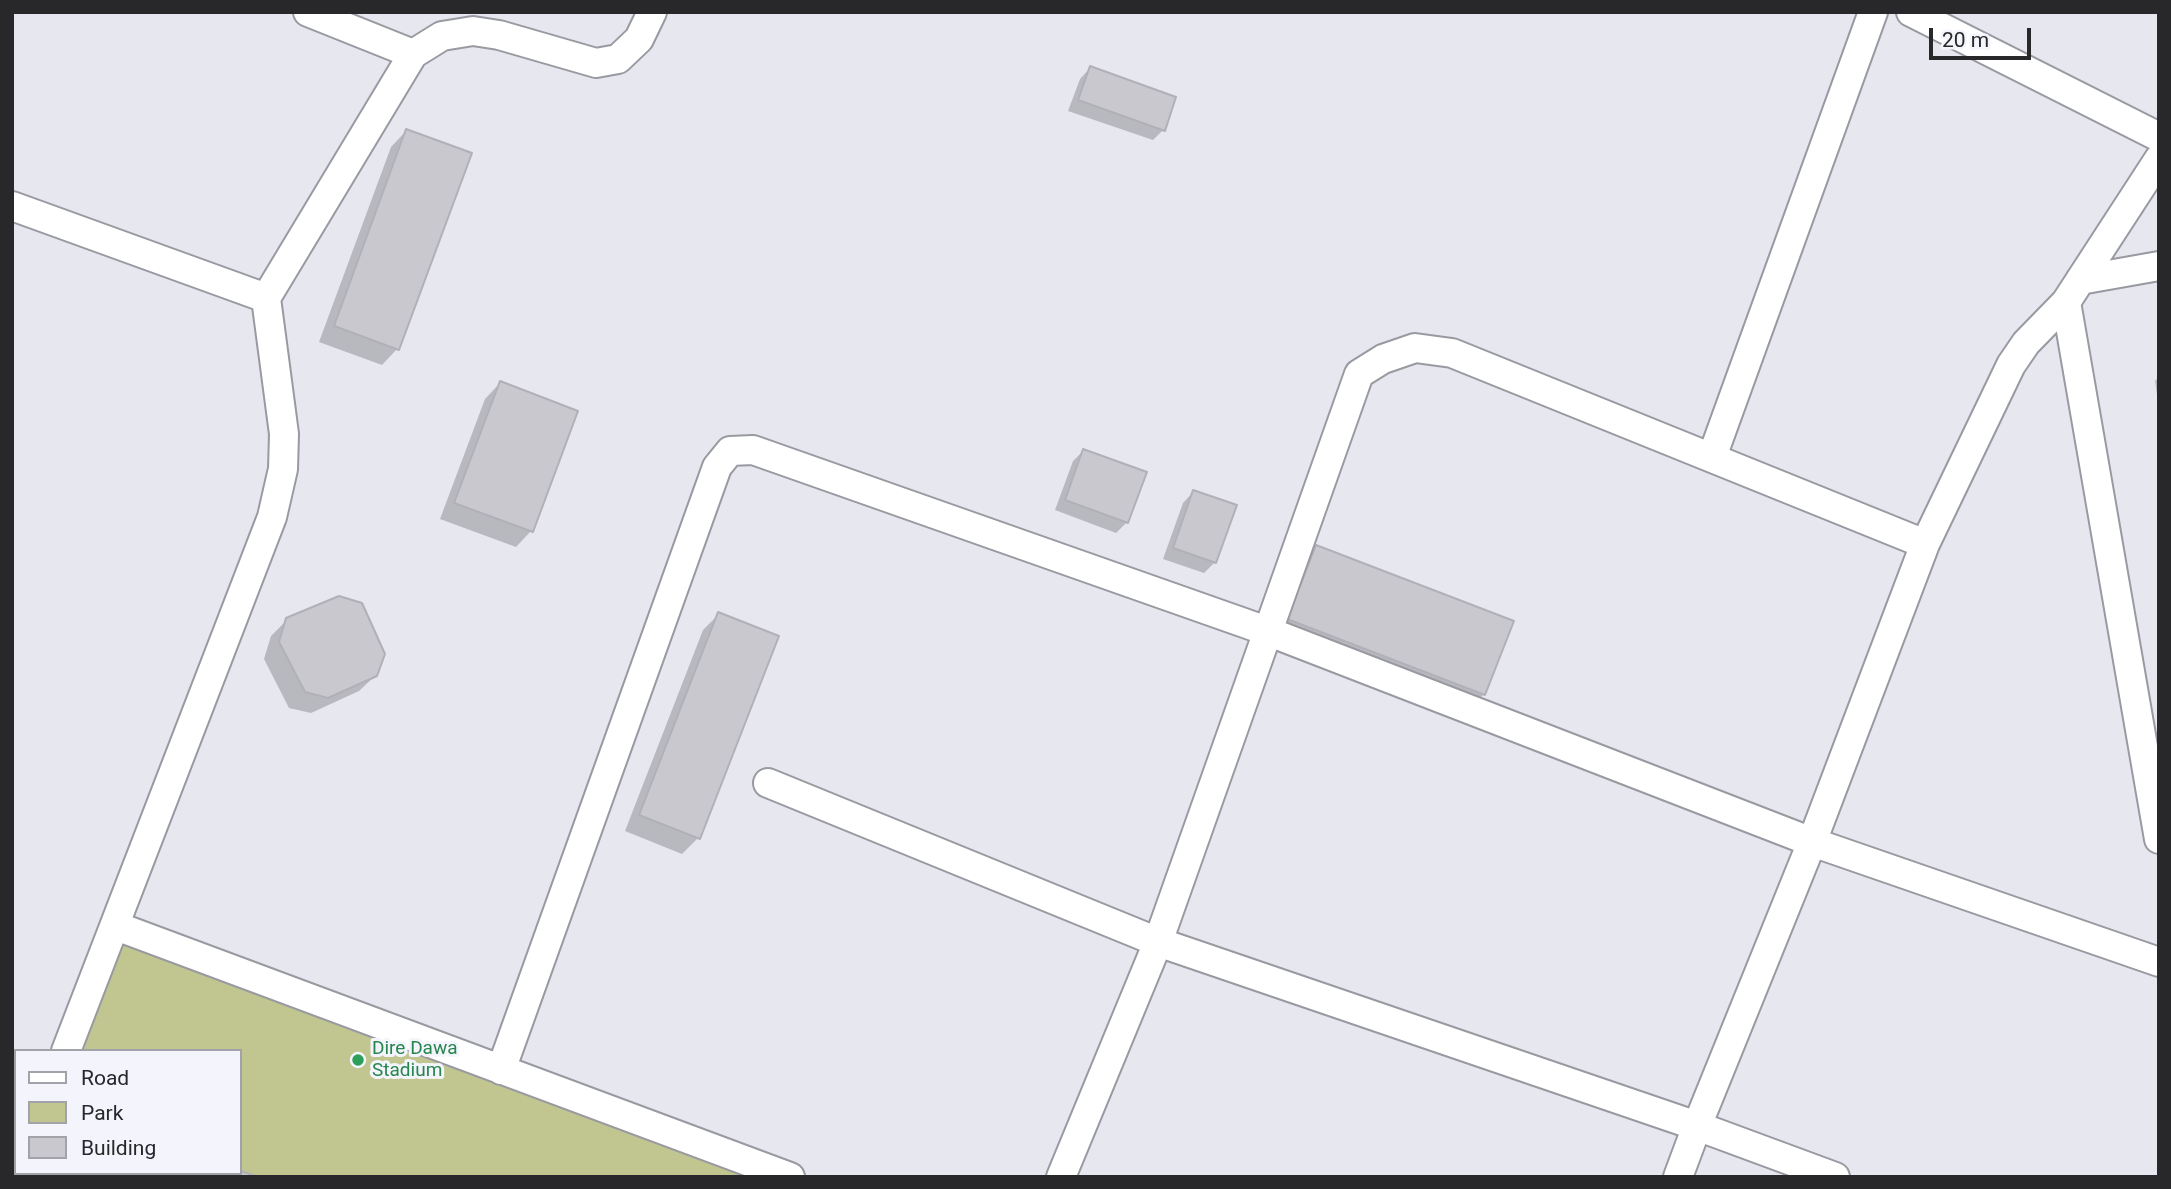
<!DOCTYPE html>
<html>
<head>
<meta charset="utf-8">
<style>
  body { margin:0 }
  #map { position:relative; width:2171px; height:1189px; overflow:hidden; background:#e6e7ef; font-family:Roboto,sans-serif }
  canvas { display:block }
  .frame { position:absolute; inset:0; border:14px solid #28282b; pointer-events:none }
  .legend { position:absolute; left:14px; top:1049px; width:228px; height:126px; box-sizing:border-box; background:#f4f5fc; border:2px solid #a2a3a8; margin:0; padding:9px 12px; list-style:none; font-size:21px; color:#28282b }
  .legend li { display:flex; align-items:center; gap:14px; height:35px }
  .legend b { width:35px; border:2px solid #a2a3a8 }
  .scale { position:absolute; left:1929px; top:28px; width:102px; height:32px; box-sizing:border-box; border:4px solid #28282b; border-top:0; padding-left:9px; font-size:21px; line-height:24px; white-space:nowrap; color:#28282b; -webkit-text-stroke:5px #f4f5fc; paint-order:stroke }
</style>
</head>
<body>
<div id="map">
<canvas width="2171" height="1189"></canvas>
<div class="frame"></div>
<ul class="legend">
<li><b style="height:9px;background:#fff"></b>Road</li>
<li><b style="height:19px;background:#c1c690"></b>Park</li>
<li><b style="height:19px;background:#cac8cf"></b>Building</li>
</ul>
<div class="scale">20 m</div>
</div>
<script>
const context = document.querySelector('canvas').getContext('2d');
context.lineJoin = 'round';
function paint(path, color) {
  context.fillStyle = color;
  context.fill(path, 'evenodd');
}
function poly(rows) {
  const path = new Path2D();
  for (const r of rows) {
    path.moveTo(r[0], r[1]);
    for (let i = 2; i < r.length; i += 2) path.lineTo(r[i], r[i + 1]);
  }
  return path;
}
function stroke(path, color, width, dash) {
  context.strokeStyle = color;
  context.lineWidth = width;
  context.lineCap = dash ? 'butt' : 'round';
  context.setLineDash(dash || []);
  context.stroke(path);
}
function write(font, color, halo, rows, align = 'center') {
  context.font = font + ' Roboto,sans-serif';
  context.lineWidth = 6;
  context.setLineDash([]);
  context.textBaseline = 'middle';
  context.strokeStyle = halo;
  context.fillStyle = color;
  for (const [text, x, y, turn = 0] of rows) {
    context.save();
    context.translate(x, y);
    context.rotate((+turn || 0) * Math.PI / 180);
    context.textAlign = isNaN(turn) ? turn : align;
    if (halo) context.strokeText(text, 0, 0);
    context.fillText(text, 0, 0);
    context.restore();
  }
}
const green = poly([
  [116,926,790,1177,15,1177,17,1173,240,1173,240,1051,66,1051]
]);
const shadow = poly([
  [1090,68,1163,130,1153,140,1068,111,1080,79],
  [406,131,397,349,382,365,319,342,391,147],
  [2159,376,2159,408,2155,381],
  [500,383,531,531,516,547,440,519,485,399],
  [1083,451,1127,522,1116,533,1055,510,1073,461],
  [1193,492,1215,562,1204,573,1163,559,1183,503],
  [1316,547,1484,694,1463,715,1268,640,1296,567],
  [719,614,698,838,682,854,625,831,703,630],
  [287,620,376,675,359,691,311,713,289,708,264,659,271,636]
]);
const building = poly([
  [1090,66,1176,97,1165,131,1078,100,1090,66],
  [406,129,472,153,399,350,334,326,406,129],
  [500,381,578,411,533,532,454,503,500,381],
  [1083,449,1147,472,1128,523,1065,500,1083,449],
  [1193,490,1237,505,1216,563,1173,548,1193,490],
  [1316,545,1514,621,1485,695,1287,619,1316,545],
  [339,596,362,603,385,654,377,676,328,698,305,692,279,642,286,618,339,596],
  [718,612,779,636,700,839,639,815,718,612],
  [240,1171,259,1177,81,1177,88,1173,240,1173,240,1171]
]);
const minor = poly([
  [308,12,413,54],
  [1911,12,2159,137],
  [12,206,266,298],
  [2080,280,2159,266],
  [2066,302,2159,839],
  [1712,457,1873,12],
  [768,783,1158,942,1697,1126,1678,1177],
  [116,926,790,1177],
  [66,1051,272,517,283,469,284,434,266,298,413,54,442,36,473,31,499,35,596,63,618,59,639,39,652,12],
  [501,1070,717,467,730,451,753,450,1267,631,1812,842,2159,962],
  [15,1177,17,1173],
  [1061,1177,1158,942,1359,374,1383,359,1415,348,1452,353,1925,544],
  [1835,1177,1697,1126,1812,842,1925,544,2011,365,2026,343,2066,302,2159,159]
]);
const markers = [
  [358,1060,7,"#2e9e5b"]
];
const leisureNames = [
  ["Dire Dawa",372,1049],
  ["Stadium",372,1071]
];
paint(green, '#c1c690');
paint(shadow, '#0003');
paint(building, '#cac8cf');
stroke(building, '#b2b0b7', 2);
stroke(minor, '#999aa1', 32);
stroke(minor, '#fff', 28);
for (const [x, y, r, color] of markers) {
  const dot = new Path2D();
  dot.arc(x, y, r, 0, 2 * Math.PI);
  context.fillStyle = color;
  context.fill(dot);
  stroke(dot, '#f4f5fc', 2.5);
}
write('19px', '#27864d', '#f4f5fc', leisureNames, 'left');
</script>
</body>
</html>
